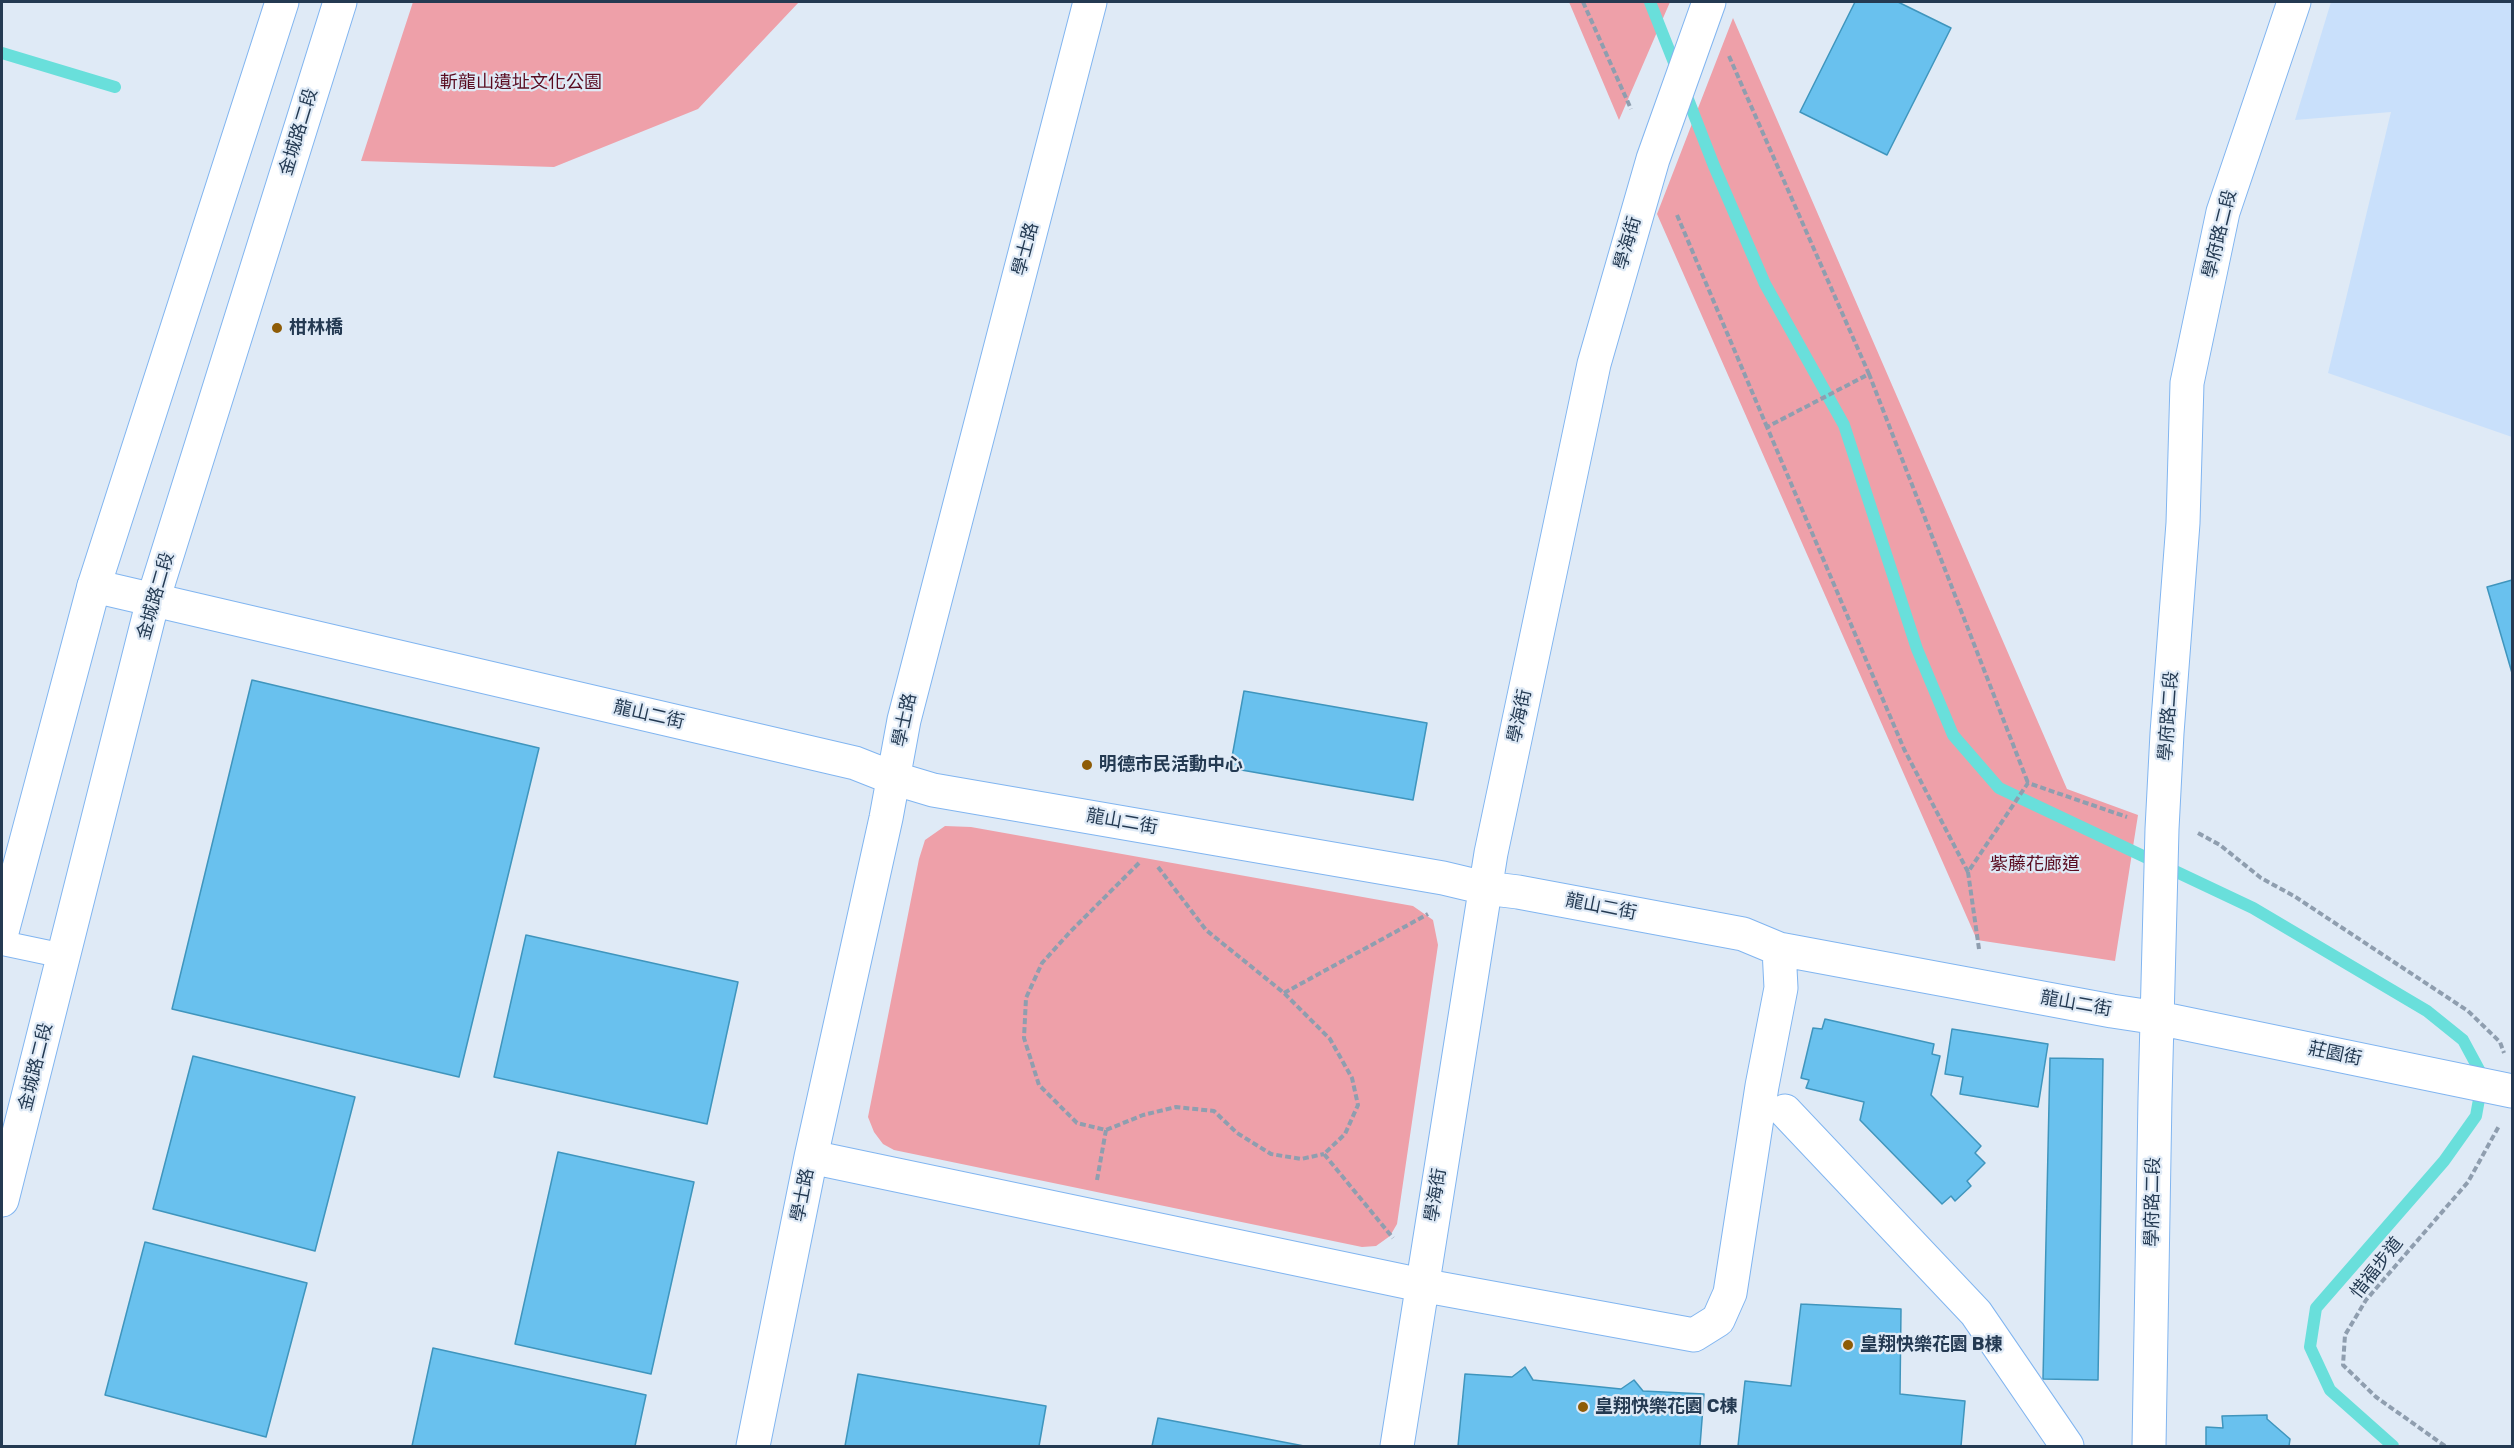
<!DOCTYPE html>
<html>
<head>
<meta charset="utf-8">
<style>
  body { margin:0 }
  #map { position:relative; width:2514px; height:1448px; overflow:hidden; background:#dfeaf6; font-family:Rubik,sans-serif }
  canvas { display:block }
  .frame { position:absolute; inset:0; border:3px solid #243a52; pointer-events:none }
</style>
</head>
<body>
<div id="map">
<canvas width="2514" height="1448"></canvas>
<div class="frame"></div>
</div>
<script>
const context = document.querySelector('canvas').getContext('2d');
context.lineJoin = 'round';
function paint(path, color) {
  context.fillStyle = color;
  context.fill(path, 'evenodd');
}
function poly(rows) {
  const path = new Path2D();
  for (const r of rows) {
    path.moveTo(r[0], r[1]);
    for (let i = 2; i < r.length; i += 2) path.lineTo(r[i], r[i + 1]);
  }
  return path;
}
function stroke(path, color, width, dash) {
  context.strokeStyle = color;
  context.lineWidth = width;
  context.lineCap = dash ? 'butt' : 'round';
  context.setLineDash(dash || []);
  context.stroke(path);
}
function write(font, color, halo, rows, align = 'center') {
  context.font = font + ' Rubik,"Noto Sans TC",sans-serif';
  context.lineWidth = 4.5;
  context.setLineDash([]);
  context.textBaseline = 'middle';
  context.strokeStyle = halo;
  context.fillStyle = color;
  for (const [text, x, y, turn = 0] of rows) {
    context.save();
    context.translate(x, y);
    context.rotate((+turn || 0) * Math.PI / 180);
    context.textAlign = isNaN(turn) ? turn : align;
    if (halo) context.strokeText(text, 0, 0);
    context.fillText(text, 0, 0);
    context.restore();
  }
}
const built = poly([
  [2331,2,2512,2,2512,437,2328,373,2391,112,2295,120]
]);
const green = poly([
  [413,2,799,2,698,109,554,167,361,161],
  [1569,2,1670,2,1619,120],
  [1733,18,2067,789,2138,815,2115,961,1977,940,1657,214],
  [945,826,971,827,1413,906,1433,920,1438,945,1397,1224,1390,1236,1376,1246,1362,1247,894,1150,883,1144,874,1132,868,1117,919,859,925,840]
]);
const stream = poly([
  [1650,2,1677,70],
  [2,53,115,87],
  [1684,89,1714,166,1765,284,1844,425,1917,649,1953,735,1999,788,2253,908,2427,1011,2463,1040,2483,1077,2476,1116,2444,1161,2316,1308,2310,1347,2330,1390,2393,1446]
]);
const building = poly([
  [1855,2,1898,2,1951,28,1887,155,1800,112,1855,2],
  [2512,580,2512,673,2487,587,2512,580],
  [252,680,539,748,459,1077,172,1009,252,680],
  [1244,691,1427,723,1413,800,1230,768,1244,691],
  [526,935,738,982,707,1124,494,1077,526,935],
  [1825,1019,1934,1044,1932,1054,1940,1056,1931,1095,1981,1146,1975,1153,1985,1163,1967,1181,1971,1186,1955,1201,1951,1196,1942,1204,1860,1120,1864,1102,1806,1088,1809,1080,1801,1078,1813,1028,1822,1029,1825,1019],
  [1952,1029,2048,1044,2038,1107,1960,1094,1963,1077,1945,1074,1952,1029],
  [193,1056,355,1097,315,1251,153,1209,193,1056],
  [2050,1058,2103,1059,2098,1380,2043,1379,2050,1058],
  [558,1152,694,1182,651,1374,515,1344,558,1152],
  [145,1242,307,1283,266,1437,105,1395,145,1242],
  [1801,1304,1901,1309,1900,1394,1965,1401,1961,1446,1738,1446,1745,1381,1791,1386,1801,1304],
  [433,1348,646,1395,635,1446,412,1446,433,1348],
  [1525,1367,1533,1380,1621,1389,1634,1380,1643,1391,1704,1394,1700,1446,1458,1446,1465,1374,1512,1377,1525,1367],
  [858,1374,1046,1406,1039,1446,845,1446,858,1374],
  [2267,1415,2267,1419,2290,1439,2289,1446,2206,1446,2206,1427,2223,1428,2222,1416,2267,1415],
  [1158,1418,1304,1446,1152,1446,1158,1418]
]);
const path = poly([
  [1583,2,1631,109],
  [1729,56,1869,374],
  [1677,215,1767,427],
  [2198,833,2220,845,2261,878,2294,896,2468,1011,2500,1042,2504,1053],
  [1139,863,1070,932,1042,963,1026,998,1024,1038,1039,1085,1077,1123,1106,1130,1143,1115,1176,1107,1214,1111,1237,1133,1271,1154,1301,1159,1324,1154],
  [1158,867,1206,930,1284,993,1330,1039,1352,1078,1358,1105,1345,1134,1324,1154,1393,1238],
  [1968,872,1904,749,1767,427,1869,374,2028,783],
  [1979,949,1968,872,2028,783,2127,817],
  [1284,993,1428,914],
  [1097,1180,1106,1130],
  [2445,1446,2376,1397,2343,1365,2345,1335,2366,1300,2468,1182,2499,1126]
]);
const lane = poly([
  [2,943,64,956]
]);
const street = poly([
  [94,586,855,763,893,778,933,790,1443,878,1485,888,1518,892,1743,934,1779,949,2112,1011,2158,1018,2512,1091],
  [1785,1111,1976,1313,2067,1446],
  [811,1157,1421,1285,1694,1335,1718,1320,1730,1293,1762,1086,1781,988,1779,949],
  [753,1446,811,1157,886,818,904,720,1090,2],
  [1397,1446,1491,853,1594,364,1653,159,1709,2],
  [2149,1446,2155,1098,2162,829,2167,733,2183,523,2187,383,2223,212,2294,2]
]);
const secondary = poly([
  [2,932,94,586,282,2],
  [2,1200,153,600,340,2]
]);
const markers = [
  [277,328,6,"#8e5c07"],
  [1087,765,6,"#8e5c07"],
  [1848,1345,6,"#8e5c07"],
  [1583,1407,6,"#8e5c07"]
];
const parkNames = [
  ["斬龍山遺址文化公園",521,83],
  ["紫藤花廊道",2035,865]
];
const streetNames = [
  ["金城路二段",299,132,-73],
  ["學府路二段",2220,234,-76],
  ["學海街",1628,243,-74],
  ["學士路",1026,249,-75],
  ["金城路二段",156,596,-74],
  ["龍山二街",649,715,13],
  ["學海街",1520,716,-78],
  ["學府路二段",2169,716,-86],
  ["學士路",905,720,-78],
  ["龍山二街",1122,822,10],
  ["龍山二街",1601,907,11],
  ["龍山二街",2076,1004,10],
  ["莊園街",2335,1054,12],
  ["金城路二段",36,1067,-76],
  ["學士路",803,1195,-79],
  ["學海街",1436,1195,-81],
  ["學府路二段",2153,1202,-89],
  ["惜福步道",2377,1268,-52]
];
const poiNames = [
  ["柑林橋",289,328],
  ["明德市民活動中心",1099,765],
  ["皇翔快樂花園 B棟",1860,1345],
  ["皇翔快樂花園 C棟",1595,1407]
];
paint(built, '#c9e0fb');
paint(green, '#eea0a9');
stroke(stream, '#69dfdb', 12);
paint(building, '#69c1ee');
stroke(building, '#3f95bd', 1.5);
stroke(lane, '#81b5f0', 26);
stroke(street, '#81b5f0', 35);
stroke(secondary, '#81b5f0', 35);
stroke(path, '#8f9eaf', 4, [6, 3]);
stroke(lane, '#fff', 24);
stroke(street, '#fff', 33);
stroke(secondary, '#fff', 33);
for (const [x, y, r, color] of markers) {
  const dot = new Path2D();
  dot.arc(x, y, r, 0, 2 * Math.PI);
  context.fillStyle = color;
  context.fill(dot);
  stroke(dot, '#dfeaf6', 2);
}
write('18px', '#590b20', '#dfeaf6', parkNames);
write('18px', '#243a52', '#dfeaf6', streetNames);
write('bold 18px', '#243a52', '#dfeaf6', poiNames, 'left');
</script>
</body>
</html>
